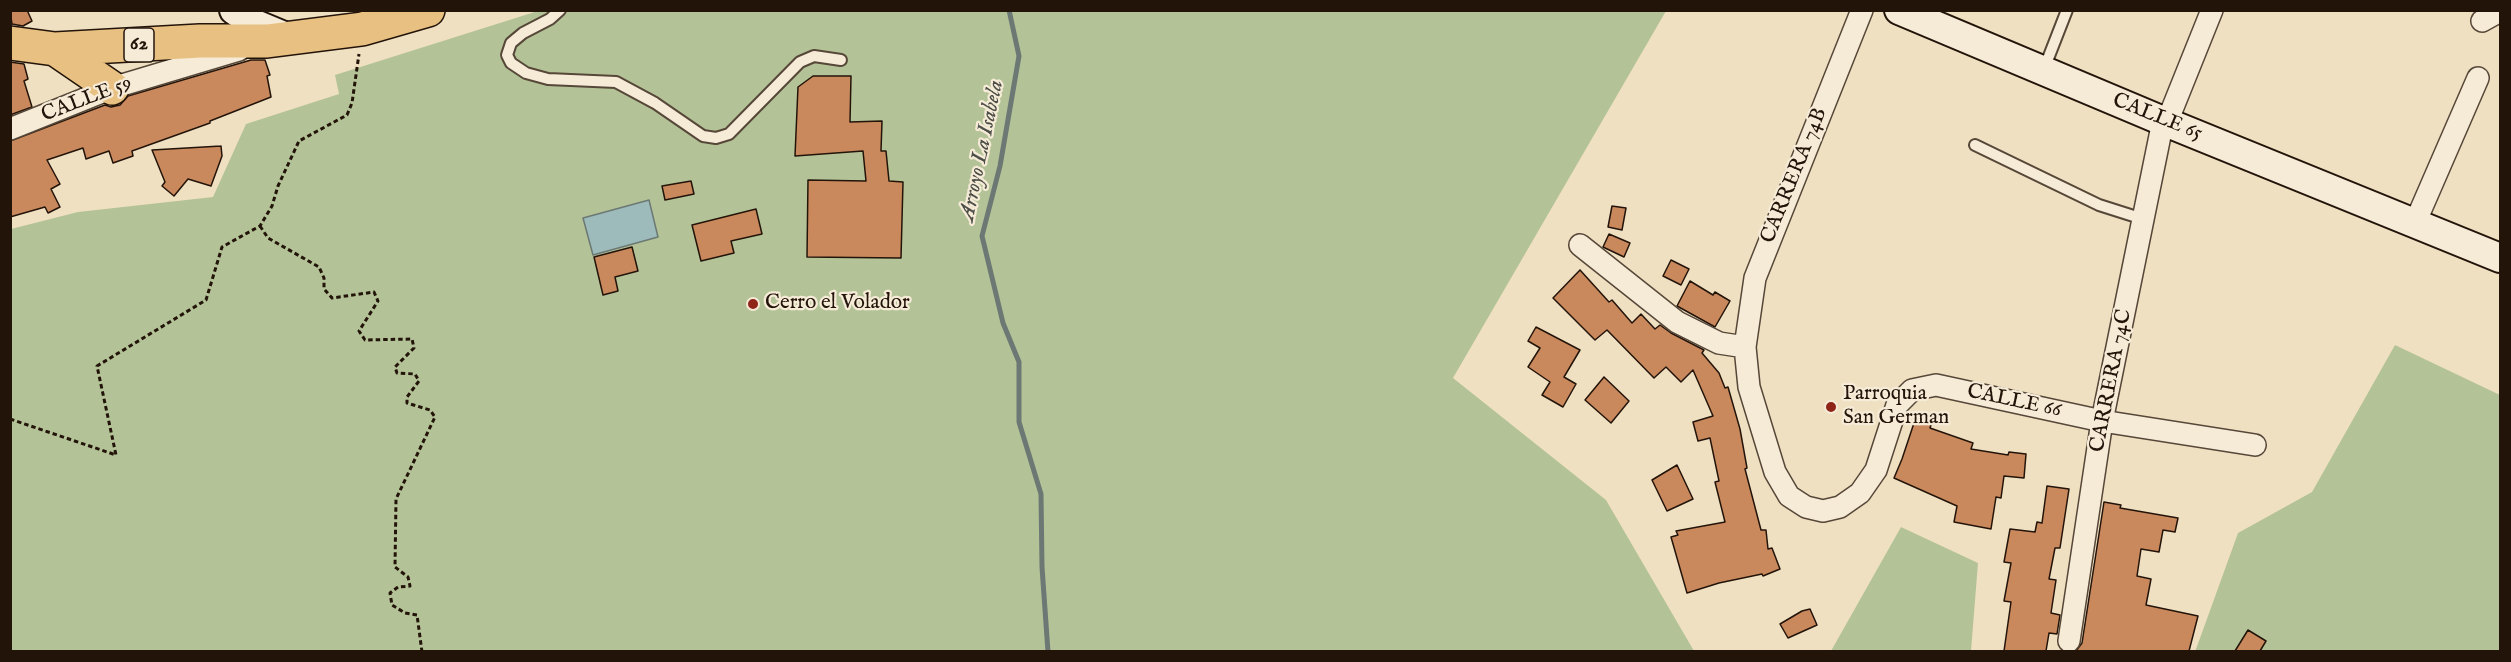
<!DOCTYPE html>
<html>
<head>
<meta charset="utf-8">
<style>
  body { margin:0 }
  #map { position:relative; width:2511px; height:662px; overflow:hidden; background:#f0e0c2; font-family:"IM FELL English",serif }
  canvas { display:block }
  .frame { position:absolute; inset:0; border:12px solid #23140a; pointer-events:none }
</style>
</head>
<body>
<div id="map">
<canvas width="2511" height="662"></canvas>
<div class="frame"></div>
</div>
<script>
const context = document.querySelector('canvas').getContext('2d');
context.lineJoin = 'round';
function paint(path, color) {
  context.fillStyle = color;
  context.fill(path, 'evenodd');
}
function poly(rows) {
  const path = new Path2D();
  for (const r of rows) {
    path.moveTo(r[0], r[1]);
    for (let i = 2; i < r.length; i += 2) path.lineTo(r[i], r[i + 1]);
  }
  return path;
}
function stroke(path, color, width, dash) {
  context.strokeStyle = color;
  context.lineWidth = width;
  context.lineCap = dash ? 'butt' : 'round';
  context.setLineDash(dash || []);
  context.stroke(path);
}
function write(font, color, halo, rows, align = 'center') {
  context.font = font + ' "IM FELL English",serif';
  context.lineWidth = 4.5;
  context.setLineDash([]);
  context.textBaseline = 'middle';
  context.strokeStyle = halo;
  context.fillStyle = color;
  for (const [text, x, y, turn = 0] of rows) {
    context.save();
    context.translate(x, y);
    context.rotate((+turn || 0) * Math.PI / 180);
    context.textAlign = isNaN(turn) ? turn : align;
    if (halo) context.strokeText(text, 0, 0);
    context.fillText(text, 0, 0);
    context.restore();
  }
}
const green = poly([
  [541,10,1666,11,1453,378,1606,500,1694,651,11,652,11,229,78,212,213,197,246,124,339,94,335,75],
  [2395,345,2500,395,2500,651,2195,652,2238,533,2312,492],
  [1901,527,1978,563,1971,651,1831,651]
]);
const water = poly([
  [649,200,658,237,593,255,583,218,649,200]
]);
const stream = poly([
  [1009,10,1019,56,1000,166,982,236,1003,323,1019,362,1019,422,1041,494,1042,567,1048,652]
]);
const building = poly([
  [10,10,27,10,32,21,23,26,12,24,10,10],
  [251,60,265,60,270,75,267,76,271,97,210,121,210,123,132,151,133,156,113,163,109,151,86,159,83,148,47,160,60,184,51,189,60,207,48,213,45,207,10,217,10,141,105,105,111,107,120,105,128,96,251,60],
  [10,62,24,64,28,79,24,81,32,107,10,115,10,62],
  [813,76,851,76,850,122,882,121,881,151,886,151,889,181,903,182,901,258,807,257,808,180,866,181,863,151,795,156,798,87,813,76],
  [221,146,222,156,211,186,188,179,174,196,162,186,165,182,152,150,221,146],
  [691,181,694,194,665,200,662,186,691,181],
  [1612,206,1626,208,1622,230,1608,227,1612,206],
  [756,209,762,234,731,241,734,253,701,261,692,225,756,209],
  [1609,234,1630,243,1624,257,1603,247,1609,234],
  [632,247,638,271,615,277,618,291,603,295,594,257,632,247],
  [1671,260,1689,269,1681,285,1663,276,1671,260],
  [1580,270,1609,302,1612,300,1632,323,1641,314,1655,329,1660,325,1671,333,1704,350,1702,353,1719,373,1725,388,1728,387,1740,429,1747,468,1745,469,1761,530,1766,530,1768,549,1772,548,1780,569,1763,576,1762,574,1719,583,1687,593,1671,537,1678,535,1676,531,1725,522,1715,482,1719,481,1710,438,1698,441,1693,422,1713,416,1693,370,1681,382,1666,367,1654,378,1607,330,1595,340,1553,298,1580,270],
  [1690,281,1713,295,1715,292,1730,301,1715,327,1677,306,1690,281],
  [1536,327,1580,350,1564,377,1576,384,1563,407,1542,395,1550,382,1528,367,1540,348,1528,341,1536,327],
  [1604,377,1629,401,1611,423,1585,400,1604,377],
  [1916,417,1932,422,1930,428,1973,443,1971,449,2008,455,2009,452,2026,454,2024,478,2004,476,2001,498,1996,497,1991,529,1954,522,1957,506,1894,478,1902,459,1916,417],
  [1677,465,1693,499,1667,511,1652,480,1677,465],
  [2047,486,2069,489,2060,548,2055,548,2049,579,2056,580,2051,613,2060,615,2057,634,2049,633,2046,651,2004,651,2011,602,2004,601,2011,563,2004,562,2010,529,2035,532,2037,522,2042,523,2047,486],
  [2104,502,2121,505,2120,508,2178,518,2175,532,2163,530,2159,552,2141,549,2137,576,2151,579,2146,605,2198,616,2189,651,2076,651,2082,643,2104,502],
  [1810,609,1817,625,1788,638,1780,624,1802,611,1810,609],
  [2248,630,2266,641,2260,651,2235,651,2248,630]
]);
const path = poly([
  [260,226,268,238,319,267,324,278,324,289,332,298,374,292,378,301,359,331,365,340,412,339,414,348,395,367,397,373,415,374,419,381,407,397,407,403,430,410,435,417,396,499,395,567,408,577,410,586,398,587,390,593,392,605,405,613,417,615,422,652],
  [10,419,116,455,97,366,206,300,222,247,260,226,272,206,278,186,299,141,347,115,352,103,359,54]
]);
const service = poly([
  [560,10,550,19,523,33,511,43,507,55,511,63,526,73,548,79,616,82,655,103,703,136,716,138,729,134,800,62,814,56,841,60],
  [2044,69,2067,10],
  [1975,145,2099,205,2143,219]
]);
const minor = poly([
  [1862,10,1755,278,1745,347,1749,387,1775,472,1789,496,1806,507,1823,511,1840,507,1860,493,1876,470,1897,405,1912,390,1936,385,2102,421,2255,445],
  [2482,21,2500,11],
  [2167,122,2212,10],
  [10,129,112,88,239,50],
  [2415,223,2478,78],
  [1580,245,1677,322,1719,343,1745,347],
  [2069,641,2102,421,2163,121]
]);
const secondary = poly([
  [234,10,255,24,291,39],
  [1899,10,2163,121,2500,258]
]);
const trunk = poly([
  [10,43,55,49,200,41,267,41,362,29,428,10],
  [55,49,112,88]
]);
const markers = [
  [753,304,6,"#8f2418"],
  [1831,407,6,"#8f2418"]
];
const shields = [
  [139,45,30]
];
const shieldNames = [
  ["62",139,45]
];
const streetNames = [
  ["CALLE 59",87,100,-21],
  ["CALLE 65",2157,118,22],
  ["CARRERA 74B",1795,176,-68],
  ["CARRERA 74C",2112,381,-79],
  ["CALLE 66",2014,402,12]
];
const poiNames = [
  ["Cerro el Volador",765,304],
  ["Parroquia",1843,395],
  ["San German",1843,419]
];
const waterNames = [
  ["Arroyo La Isabela",983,151,-78]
];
paint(green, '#b4c397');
paint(water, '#9cbbba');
stroke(water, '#6c7874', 1.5);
stroke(stream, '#6c7874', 5);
paint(building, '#c9895d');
stroke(building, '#23140a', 1.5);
stroke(service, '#564738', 14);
stroke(minor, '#564738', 24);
stroke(secondary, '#23140a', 32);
stroke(trunk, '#23140a', 36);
stroke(path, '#23140a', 3, [4.5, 3]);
stroke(service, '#f5ebd7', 10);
stroke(minor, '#f5ebd7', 21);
stroke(secondary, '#f5ebd7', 28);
stroke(trunk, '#e8c081', 33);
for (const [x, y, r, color] of markers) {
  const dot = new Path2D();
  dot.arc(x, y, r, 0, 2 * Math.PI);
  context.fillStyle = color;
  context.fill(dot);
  stroke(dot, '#f5ebd7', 2);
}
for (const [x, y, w] of shields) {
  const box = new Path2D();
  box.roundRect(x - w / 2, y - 17, w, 34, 4.5);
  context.fillStyle = '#f5ebd7';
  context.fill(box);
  stroke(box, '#23140a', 1.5);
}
write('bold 20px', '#23140a', null, shieldNames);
write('21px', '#23140a', '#f5ebd7', streetNames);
write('21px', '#23140a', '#f5ebd7', poiNames, 'left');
write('italic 22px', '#4d4e48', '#f5ebd7', waterNames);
</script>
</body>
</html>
